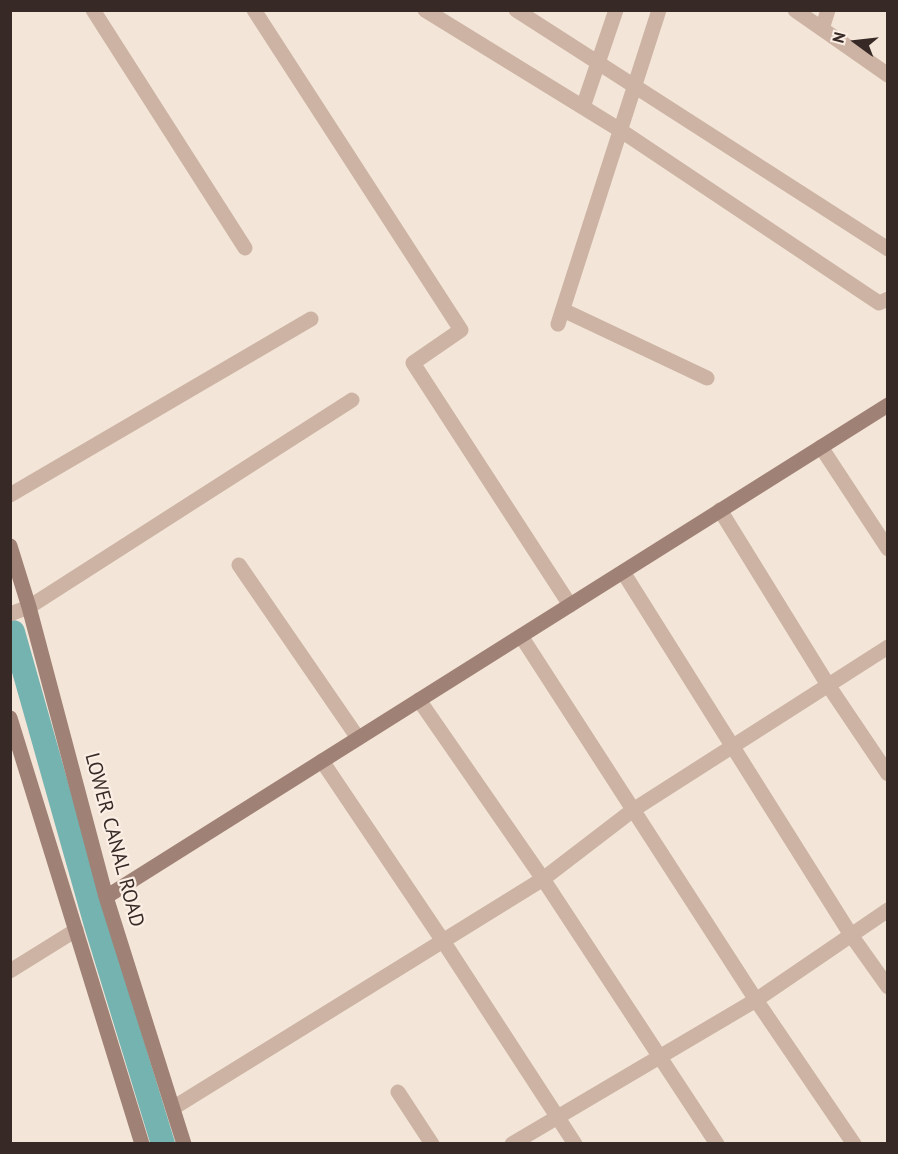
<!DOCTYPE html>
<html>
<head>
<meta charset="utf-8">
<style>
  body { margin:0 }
  #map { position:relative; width:898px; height:1154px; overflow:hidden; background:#f3e5d8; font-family:"PT Sans",sans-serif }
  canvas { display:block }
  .frame { position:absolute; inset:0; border:12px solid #372a26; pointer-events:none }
  .north { position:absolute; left:826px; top:12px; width:60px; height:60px; -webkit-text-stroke:4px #fbefe5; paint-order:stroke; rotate:285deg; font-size:16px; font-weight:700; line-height:24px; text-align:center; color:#372a26 }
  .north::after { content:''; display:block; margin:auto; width:21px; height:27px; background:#372a26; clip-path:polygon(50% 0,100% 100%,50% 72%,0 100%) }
</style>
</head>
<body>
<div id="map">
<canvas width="898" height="1154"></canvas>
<div class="frame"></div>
<div class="north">N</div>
</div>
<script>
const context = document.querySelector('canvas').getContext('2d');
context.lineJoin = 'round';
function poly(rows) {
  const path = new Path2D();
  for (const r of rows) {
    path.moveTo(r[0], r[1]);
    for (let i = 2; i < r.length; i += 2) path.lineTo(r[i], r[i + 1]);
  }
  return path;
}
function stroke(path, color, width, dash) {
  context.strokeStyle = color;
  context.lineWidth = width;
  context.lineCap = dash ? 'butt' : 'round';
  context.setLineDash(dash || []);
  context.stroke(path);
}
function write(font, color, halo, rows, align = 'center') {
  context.font = font + ' "PT Sans",sans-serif';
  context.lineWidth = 4.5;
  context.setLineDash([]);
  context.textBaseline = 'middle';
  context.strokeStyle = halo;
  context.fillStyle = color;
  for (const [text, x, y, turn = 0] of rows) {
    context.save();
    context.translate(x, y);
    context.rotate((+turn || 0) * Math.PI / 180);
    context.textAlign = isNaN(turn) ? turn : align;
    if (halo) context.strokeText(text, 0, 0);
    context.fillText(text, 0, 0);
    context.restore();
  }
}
const canal = poly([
  [13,632,96,925,163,1144]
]);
const street = poly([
  [93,10,245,248],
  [254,10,461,330,413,363,570,605],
  [425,10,620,130,879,303,888,299],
  [516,10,888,249],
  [795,10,888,75],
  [822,29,828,10],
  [583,107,616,10],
  [563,310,707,378],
  [558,324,659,10],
  [821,447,888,549],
  [10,495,311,319],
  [720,510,828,685,888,774],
  [239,565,358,738],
  [623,572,851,935,888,987],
  [10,614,29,607,352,400],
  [521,636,756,1000,854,1144],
  [419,700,543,879,717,1144],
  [322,761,443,941,575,1144],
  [10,971,76,930],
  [398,1092,432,1144],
  [173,1108,543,879,633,810,888,647],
  [512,1144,756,1000,888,910]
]);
const secondary = poly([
  [10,546,29,607,106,897,184,1144],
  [10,718,142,1144],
  [106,897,888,405]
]);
const streetNames = [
  ["LOWER CANAL ROAD",114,840,75]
];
stroke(canal, '#75b3b1', 24);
stroke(street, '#ccb3a3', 15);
stroke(secondary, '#a08175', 15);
write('20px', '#372a26', '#fbefe5', streetNames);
</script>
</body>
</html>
